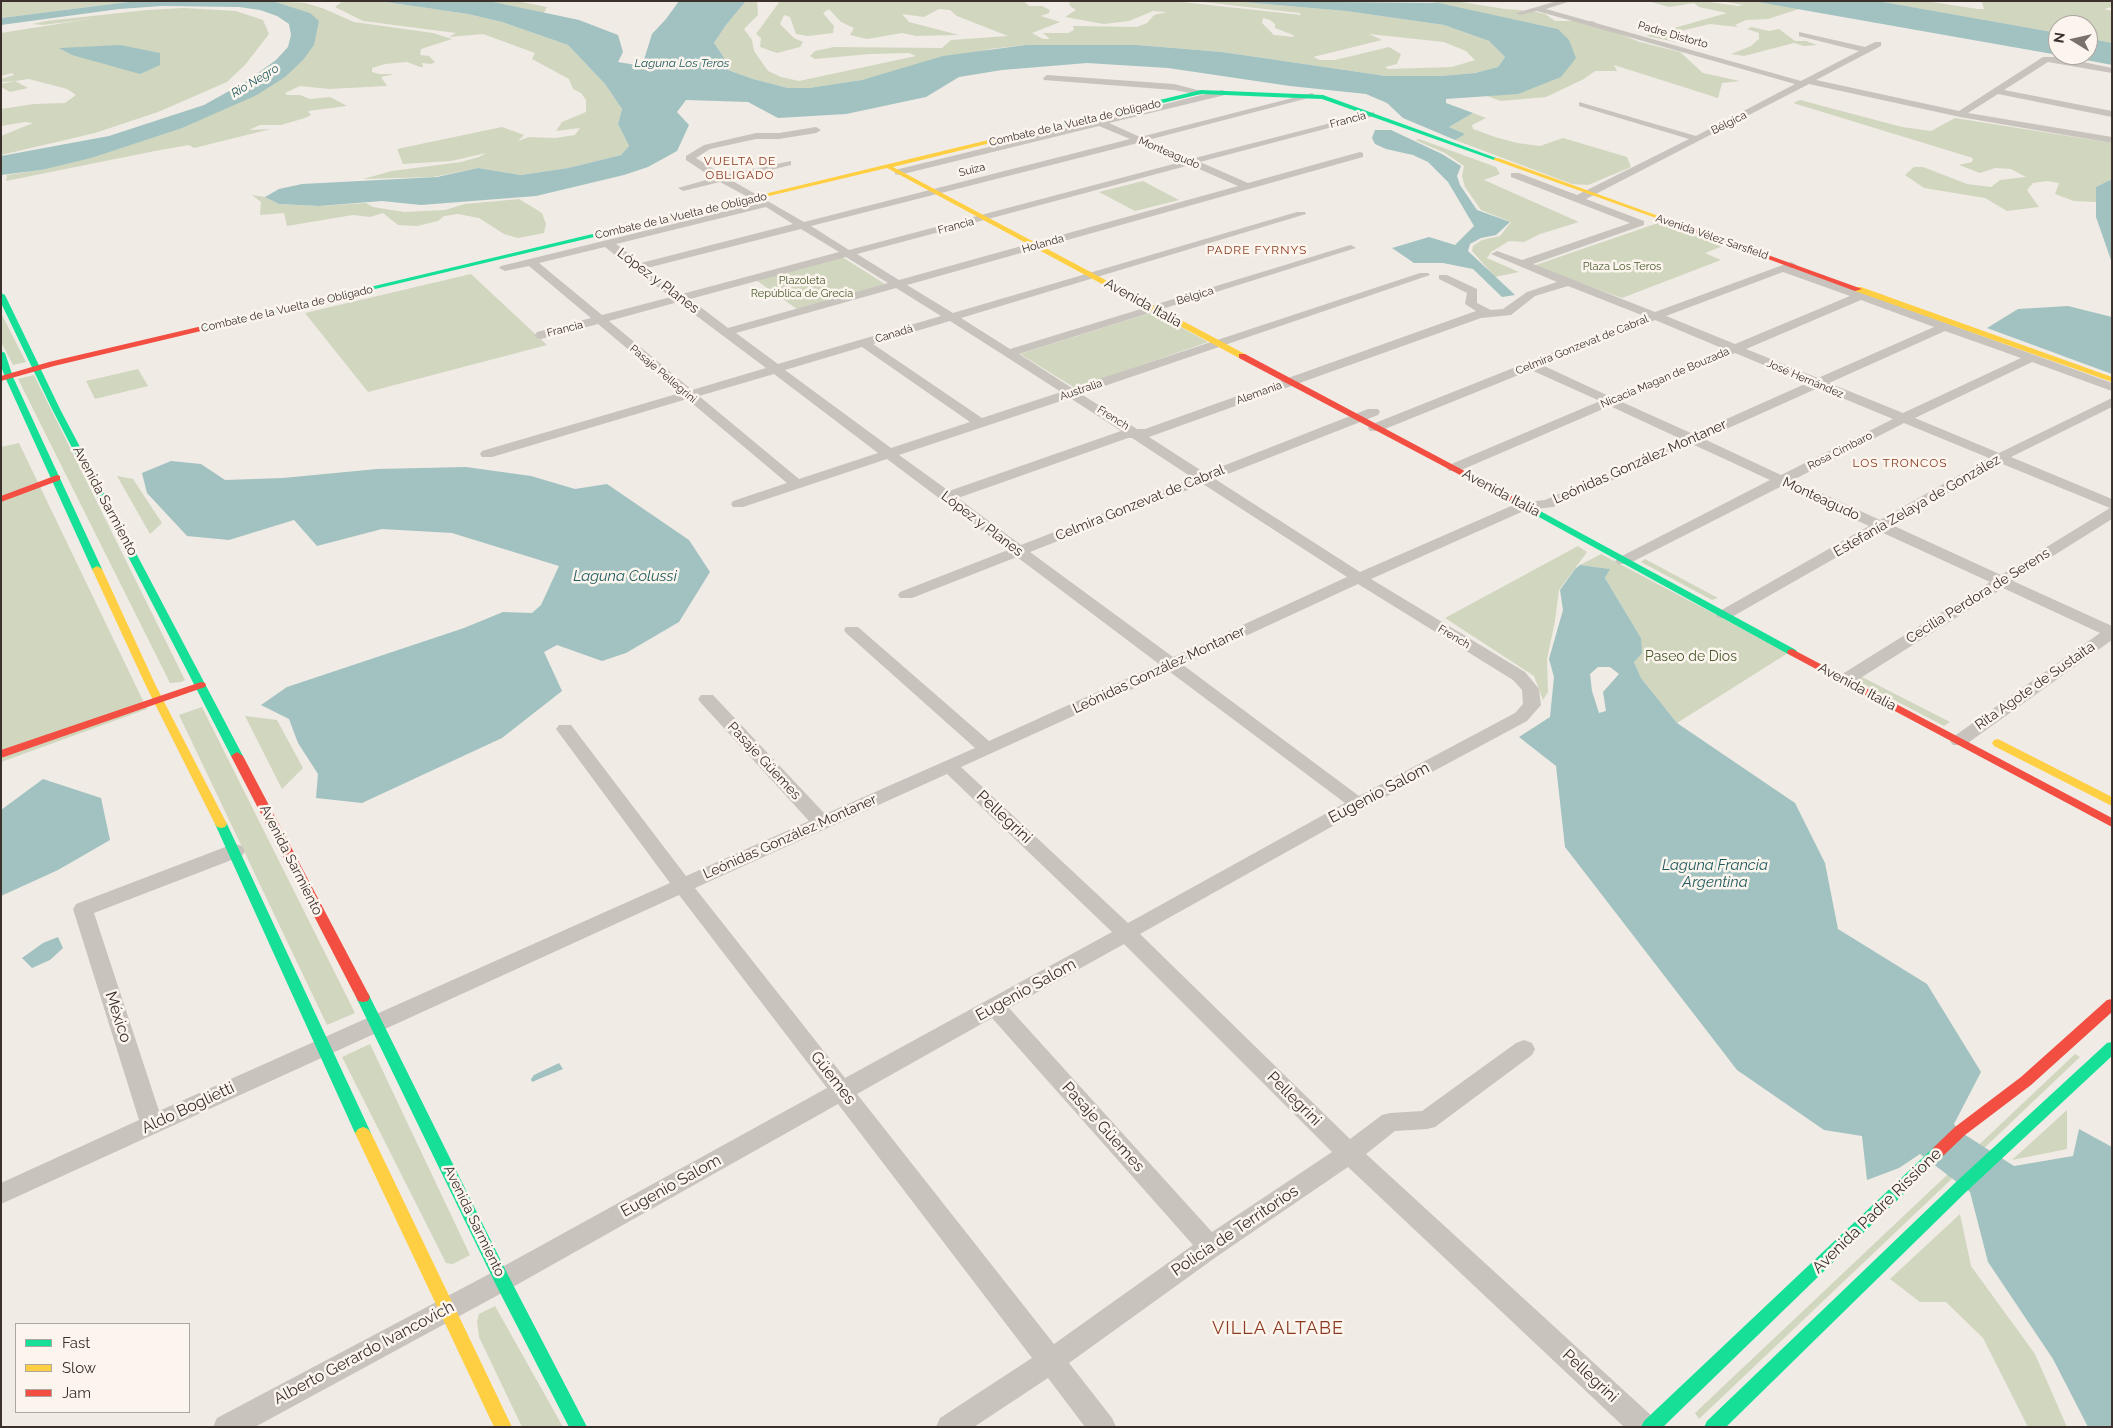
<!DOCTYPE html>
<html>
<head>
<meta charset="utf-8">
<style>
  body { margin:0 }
  #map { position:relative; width:2113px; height:1428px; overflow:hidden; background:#f0ebe5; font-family:Raleway,sans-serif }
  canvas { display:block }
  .frame { position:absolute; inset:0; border:2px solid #3b302b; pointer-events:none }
  .legend { position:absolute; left:15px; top:1323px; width:175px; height:90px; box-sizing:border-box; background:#fbf5ee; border:1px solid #aea6a0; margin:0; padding:6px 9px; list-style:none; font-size:15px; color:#3b302b }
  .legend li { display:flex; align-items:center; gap:10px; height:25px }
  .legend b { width:25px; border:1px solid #aea6a0 }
  .north { position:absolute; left:2048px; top:15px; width:50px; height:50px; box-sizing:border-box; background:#fbf5ee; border:1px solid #aea6a0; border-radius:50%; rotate:279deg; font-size:14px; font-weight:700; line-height:20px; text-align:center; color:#3b302b }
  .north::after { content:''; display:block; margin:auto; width:18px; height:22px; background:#7a716c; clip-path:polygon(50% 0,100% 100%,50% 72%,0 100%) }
</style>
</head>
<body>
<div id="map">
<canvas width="2113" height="1428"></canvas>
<div class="frame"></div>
<ul class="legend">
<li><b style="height:6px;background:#16e098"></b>Fast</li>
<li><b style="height:6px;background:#ffcf43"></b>Slow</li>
<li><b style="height:6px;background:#f24e42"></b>Jam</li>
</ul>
<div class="north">N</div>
</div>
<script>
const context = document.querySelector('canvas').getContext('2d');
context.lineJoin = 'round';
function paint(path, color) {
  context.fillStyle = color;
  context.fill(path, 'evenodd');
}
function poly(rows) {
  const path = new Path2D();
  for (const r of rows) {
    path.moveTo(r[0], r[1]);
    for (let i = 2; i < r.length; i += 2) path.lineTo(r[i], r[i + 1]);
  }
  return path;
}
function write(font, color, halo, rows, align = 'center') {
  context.font = font + ' Raleway,sans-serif';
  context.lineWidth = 5;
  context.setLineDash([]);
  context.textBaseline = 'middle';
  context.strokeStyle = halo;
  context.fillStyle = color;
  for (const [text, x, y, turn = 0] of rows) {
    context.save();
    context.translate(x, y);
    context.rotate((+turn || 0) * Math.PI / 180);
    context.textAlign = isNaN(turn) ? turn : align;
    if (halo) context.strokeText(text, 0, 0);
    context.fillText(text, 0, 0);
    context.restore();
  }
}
const green = poly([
  [1,1,136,1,1,18],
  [269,1,305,3,322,8,354,22,433,33,452,39,421,49,420,55,429,56,435,62,431,64,422,63,423,67,420,67,407,62,385,64,372,68,372,72,379,74,394,74,381,77,387,86,329,89,300,86,285,93,287,95,300,95,310,99,330,97,347,106,308,111,311,115,305,118,281,125,260,125,249,130,271,129,194,148,189,145,160,150,6,181,7,175,41,170,257,95,310,13],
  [343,1,379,1,468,14,502,22,568,45,605,84,622,109,618,124,629,146,621,155,568,168,521,175,478,168,433,177,363,179,392,171,461,162,479,157,486,153,451,161,403,164,397,149,502,127,524,135,518,141,529,137,555,138,575,135,580,128,556,131,562,122,586,112,586,100,581,93,573,89,569,79,532,59,535,53,483,34,449,37,456,33,363,21,335,7],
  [489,1,516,1,547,7,544,13],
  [746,1,757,1,758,15,744,29,752,40,754,51,768,71,781,77,799,81,916,56,909,53,870,54,815,59,810,56,815,51,834,47,942,48,951,40,1008,36,957,16,950,10,939,9,924,17,902,14,909,22,959,35,916,36,902,33,867,39,850,35,854,28,841,22,829,9,823,13,834,26,833,33,808,36,796,34,790,17,784,15,780,24,794,38,803,42,800,47,777,53,760,47,761,38,756,34,780,1,1027,1,1025,3,1030,6,1042,6,1050,10,1049,13,1041,16,1060,22,1032,33,1043,39,1050,39,1043,33,1068,33,1074,30,1073,26,1137,27,1147,23,1154,15,1167,12,1153,11,1129,21,1104,24,1065,17,1076,10,1070,6,1069,1,1173,1,1301,15,1300,13,1194,1,1231,1,1346,11,1444,25,1489,41,1505,57,1498,67,1475,73,1441,76,1386,76,1222,52,1137,45,1026,45,990,49,862,80,809,88,788,88,753,79,728,70,723,56,714,43,726,25],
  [1263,18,1270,20,1275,24,1275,28,1293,35,1294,37,1274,35,1262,23],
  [1369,34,1444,42,1466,51,1475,60,1452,67,1388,69,1385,67,1397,64,1401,54,1389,47,1335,60,1320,60,1313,57,1382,40],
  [1427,1,1455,1,1505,9,1533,11,1545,14,1555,21,1593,21,1601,27,1640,42,1680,52,1703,73,1740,81,1722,83,1718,98,1614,65,1617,71,1595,71,1584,79,1546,97,1501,101,1484,95,1518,94,1558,29],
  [1648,1,1703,1,1738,6,1743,5,1720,1,1751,1,1799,9,1768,19,1746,20,1735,25,1738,27,1710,24,1676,32,1676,42,1646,36,1727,13,1699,7,1694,3,1669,7],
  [1877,1,1925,1,1978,9,1984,9,1982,2,1977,1,2112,1,2112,7,2104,9,2112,11,2112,43,2088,38,2088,25,2058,25,2058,33],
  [183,8,236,11,263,20,269,34,245,65,227,82,158,112,95,133,1,155,1,136,33,123,25,122,1,126,1,109,34,104,65,103,76,95,67,89,29,79,15,81,28,88,10,92,1,87,1,84,15,81,1,82,1,79,14,75,12,73,1,76,1,33,89,19,43,25,32,24,46,21,147,10],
  [1752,27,1769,31,1779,29,1795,41,1806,41,1817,45,1804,46,1794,43,1744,56,1731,54,1751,46,1759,39,1759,33,1747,29],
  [1800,100,1902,127,1931,131,1955,118,2112,143,2112,179,2096,187,2096,202,2074,201,2055,194,2059,183,2047,181,2033,183,2027,190,2039,207,2007,211,1985,198,1924,188,1905,175,1914,167,1923,167,1967,184,1991,187,2000,180,2026,177,2011,169,1995,168,1980,173,1959,165,1972,162,1973,158,1793,103],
  [1473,113,1486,118,1472,125,1473,129,1495,137,1517,143,1540,146,1563,138,1627,157,1631,167,1588,185,1572,184,1455,140,1464,134,1449,127],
  [1419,139,1496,167,1500,174,1484,180,1579,222,1540,234,1524,242,1509,241,1491,252,1487,258,1519,272,1495,277,1472,251,1473,246,1482,240,1500,236,1511,222,1481,210,1465,187,1462,176,1464,166,1445,153,1415,140],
  [1143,181,1179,200,1135,211,1099,192],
  [252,195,265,197,279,204,319,206,366,203,373,207,404,212,445,210,465,204,519,199,542,213,546,224,544,233,518,238,504,234,479,218,458,214,444,216,438,221,417,226,398,225,383,213,370,217,353,215,287,226,284,213,260,215,261,202],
  [1658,223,1723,246,1705,253,1721,260,1622,298,1533,266],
  [842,257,885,284,797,309,756,280],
  [471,274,547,345,368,392,305,313],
  [1153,312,1208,342,1075,388,1020,354],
  [1,313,26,362,13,365,1,342],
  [138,369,148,386,95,399,86,381],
  [34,375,185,680,181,682,170,683,18,379],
  [19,443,147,709,1,762,1,447],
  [117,476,133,479,162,523,150,534],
  [1578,546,1587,552,1559,590,1555,621,1547,659,1548,692,1543,700,1534,676,1445,618],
  [1601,554,1788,653,1677,723,1641,678,1634,662,1641,638,1605,578,1609,569,1580,565],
  [1645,559,1718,598,1712,600,1641,562],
  [1862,677,1950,722,1944,726,1856,680],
  [202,707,355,1013,327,1025,179,715],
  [245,716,277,720,303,768,282,789],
  [370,1044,470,1255,453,1264,446,1263,342,1057],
  [2075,1054,2080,1057,1699,1419,1695,1413],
  [2067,1110,2067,1149,2012,1160],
  [1960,1214,1971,1266,2035,1354,2067,1427,2028,1427,1983,1338,1946,1302,1920,1302,1890,1279],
  [495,1306,563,1427,522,1427,479,1337,477,1322,479,1314]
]);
const water = poly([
  [136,1,272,1,310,13,319,21,314,45,303,60,285,77,257,95,182,128,91,158,41,170,1,175,1,156,109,136,204,105,247,81,276,60,288,47,291,35,289,24,277,16,260,10,239,7,162,6,119,9,1,25,1,18],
  [379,1,489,1,579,20,618,35,623,52,618,62,642,66,652,34,666,19,679,1,746,1,726,25,714,43,723,56,728,70,753,79,788,88,809,88,862,80,943,56,1026,45,1137,45,1222,52,1386,76,1441,76,1475,73,1498,67,1505,57,1489,41,1444,25,1346,11,1231,1,1439,3,1558,29,1569,40,1576,58,1561,77,1518,94,1446,99,1446,103,1473,113,1449,127,1465,134,1455,140,1403,118,1387,103,1366,94,1290,86,1168,68,1087,63,1002,70,959,77,926,97,846,114,778,118,748,102,686,100,677,112,689,125,677,151,648,167,624,175,536,196,421,205,382,201,319,206,279,204,265,197,279,189,302,184,437,177,478,168,521,175,568,168,621,155,629,146,618,124,622,109,605,84,568,45,502,22,468,14],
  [1752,1,1877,1,1906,6,2058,33,2058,55],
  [2088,38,2112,43,2112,65,2060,55,2088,55],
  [120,45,160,53,160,65,140,74,72,55,59,48],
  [1375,130,1391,130,1442,154,1461,166,1457,176,1460,185,1477,210,1510,222,1496,235,1481,238,1470,244,1468,251,1515,295,1502,297,1473,269,1443,263,1414,263,1392,248,1429,237,1455,245,1474,226,1448,182,1428,162,1413,155,1386,149,1375,144,1372,138],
  [2112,179,2112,263,2096,217,2096,187],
  [2068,306,2112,317,2112,374,1987,328,2018,309],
  [171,461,201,464,225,480,283,478,377,469,466,467,531,476,575,489,607,484,689,540,710,572,679,622,626,653,602,661,557,645,544,652,562,691,502,738,362,803,316,798,318,774,298,743,289,719,261,705,287,687,464,628,503,612,532,613,541,605,559,566,452,533,382,529,317,546,294,520,229,540,187,536,147,493,142,473],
  [1580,565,1610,569,1605,578,1641,638,1642,653,1634,662,1641,678,1677,723,1795,803,1825,863,1838,929,1927,984,1981,1072,1954,1124,1959,1131,2014,1166,2073,1156,2079,1129,2112,1147,2112,1427,2088,1427,2053,1359,1988,1262,1970,1192,1920,1154,1899,1168,1867,1180,1862,1136,1824,1130,1737,1070,1565,847,1556,766,1519,737,1550,717,1554,677,1549,659,1563,610,1560,590,1575,569],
  [1598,667,1610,667,1619,674,1603,692,1606,711,1599,713,1592,691,1590,674],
  [43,779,101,798,110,840,58,870,1,896,1,810],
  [58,937,63,948,50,960,32,968,22,958,43,943],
  [559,1063,563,1069,532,1082,531,1079,534,1075]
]);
const street = poly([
  [1557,1,1571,1,1546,9,1801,81,1859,51,1799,36,1799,32,1865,47,1875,42,1881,42,1881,46,1816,80,1959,111,2043,57,2059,57,2112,68,2112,73,2048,62,2004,90,2112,111,2112,117,1998,94,1968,113,2112,137,2112,143,1960,117,1809,84,1586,199,1644,221,1644,225,1533,264,1655,312,1791,262,1797,265,1793,268,1862,293,1882,294,1884,296,1880,299,2112,383,2112,391,2032,362,1915,418,1999,453,2112,398,2112,407,2011,457,2112,499,2112,519,2013,581,2112,626,2112,640,1965,745,1953,745,1950,741,1953,737,2100,633,2003,588,1851,684,1839,684,1836,680,1839,676,1990,582,1881,532,1730,618,1718,618,1716,615,1718,612,1869,526,1782,486,1628,564,1618,564,1615,561,1618,558,1770,480,1692,444,1553,507,1526,510,1371,579,1525,672,1539,689,1541,705,1527,721,1365,808,1140,934,1350,1139,1382,1115,1390,1113,1422,1111,1516,1043,1524,1040,1532,1043,1535,1049,1532,1055,1435,1127,1427,1129,1395,1131,1366,1154,1654,1418,1658,1427,1624,1427,1348,1167,1219,1255,1069,1363,1112,1418,1116,1427,1085,1427,1048,1378,974,1427,936,1427,940,1418,1032,1358,838,1104,511,1288,255,1427,213,1427,217,1418,493,1272,827,1088,679,895,1,1204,1,1183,139,1120,73,909,76,904,228,846,235,844,242,846,245,851,242,856,94,913,159,1111,670,883,559,733,556,729,559,725,571,725,686,876,809,821,701,703,698,699,701,695,713,695,825,814,975,748,846,633,844,630,846,627,858,627,989,741,1159,664,1017,557,912,598,900,598,898,595,900,592,1008,550,887,459,743,507,733,507,731,504,733,501,787,483,687,399,492,457,482,457,480,454,482,451,680,393,598,324,541,339,537,338,535,335,537,332,591,318,529,266,505,271,499,268,501,266,759,203,720,182,683,191,678,188,713,178,686,160,686,156,704,145,756,133,779,133,816,127,821,130,816,133,779,139,756,139,710,149,696,158,723,175,791,161,791,165,731,180,804,222,1130,139,1099,126,899,175,895,174,895,170,1091,122,1092,119,1095,118,1100,120,1222,90,1225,91,1225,95,1109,123,1140,137,1312,93,1316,96,1148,140,1191,159,1374,112,1374,116,1200,162,1248,183,1360,152,1363,153,1363,157,907,285,953,313,1297,212,1305,212,1306,214,961,318,1010,349,1347,246,1351,245,1356,248,1019,354,1072,388,1420,273,1428,273,1430,275,1081,394,1137,429,1145,429,1476,311,1465,304,1467,293,1439,279,1439,275,1447,275,1477,289,1477,303,1491,310,1503,309,1527,292,1557,282,1491,254,1497,251,1522,260,1630,223,1511,177,1511,173,1519,173,1577,195,1689,139,1579,106,1579,102,1696,136,1795,84,1537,11,1520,15,1516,13,1557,1],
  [1138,143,1181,162,849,250,811,226,1138,143],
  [1190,165,1238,186,899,280,857,254,1190,165],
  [766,207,793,224,641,263,616,244,766,207],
  [801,229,839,252,682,294,647,268,801,229],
  [605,247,633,269,671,297,602,315,539,263,605,247],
  [846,257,888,283,728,328,690,299,846,257],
  [1783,272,1850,296,1735,344,1666,316,1783,272],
  [1568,286,1644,316,1370,425,1368,428,1370,431,1380,431,1531,370,1600,401,1449,465,1447,468,1449,471,1459,471,1610,406,1681,439,1545,500,1518,503,1360,572,1215,479,1378,415,1380,412,1378,409,1368,409,1205,473,1149,437,1481,318,1511,315,1535,296,1568,286],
  [896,288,941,316,778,364,736,333,896,288],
  [1861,300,1934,327,1818,378,1746,349,1861,300],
  [678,302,766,368,692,390,609,321,678,302],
  [1655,320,1724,349,1611,397,1542,365,1655,320],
  [950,321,1005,356,1061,392,982,418,873,344,950,321],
  [1945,331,2021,358,1903,413,1829,383,1945,331],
  [862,347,970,422,891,448,785,370,862,347],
  [1735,353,1807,383,1693,434,1622,402,1735,353],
  [774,374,878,453,799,479,699,396,774,374],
  [1818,388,1893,419,1781,475,1704,439,1818,388],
  [1070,398,1121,431,949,491,899,455,1070,398],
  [1904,423,1989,458,1880,520,1793,480,1904,423],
  [1128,438,1132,438,1193,478,1021,545,958,498,1128,438],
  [2000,463,2110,508,2001,575,1892,525,2000,463],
  [1203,484,1347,577,1173,657,1030,552,1203,484],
  [1358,584,1513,680,1522,690,1523,704,1515,713,1359,796,1183,665,1358,584],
  [1170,672,1345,803,1128,923,961,767,1170,672],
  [947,774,1112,932,845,1078,695,888,947,774],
  [1124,944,1332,1152,1212,1232,1009,1008,1124,944],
  [992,1018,1193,1245,1054,1344,857,1094,992,1018],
  [1047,75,1174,84,1205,92,1201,95,1174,90,1044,80,1043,78,1047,75]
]);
const fast = poly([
  [1201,90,1323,95,1499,159,1494,160,1322,99,1201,94,1005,140,1002,138,1201,90],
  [647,221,649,222,649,224,198,331,194,329,647,221],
  [1,293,5,295,60,409,243,756,241,759,237,760,231,756,52,409,1,303,1,293],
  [1,351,5,353,13,377,102,569,101,571,93,571,92,569,5,377,1,366,1,351],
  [1531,506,1796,650,1797,652,1796,654,1788,654,1528,511,1526,509,1531,506],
  [221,820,225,821,227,824,371,1133,368,1137,363,1139,358,1137,355,1133,215,824,217,821,221,820],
  [363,992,368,993,370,997,508,1275,587,1427,569,1427,496,1285,356,997,358,993,363,992],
  [2112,1042,2112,1056,1966,1192,1726,1427,1704,1427,1707,1421,1956,1182,2107,1043,2112,1042],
  [1939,1145,1944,1147,1947,1151,1944,1155,1663,1427,1641,1427,1644,1421,1934,1147,1939,1145]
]);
const slow = poly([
  [1005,136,1008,138,1007,139,893,167,1245,354,1245,358,1239,358,887,168,647,225,644,223,1005,136],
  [1494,158,1498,158,1686,226,1681,227,1494,160,1494,158],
  [1855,287,1861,287,2112,377,2112,382,1855,291,1855,287],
  [97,566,102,569,156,686,227,824,225,827,221,828,217,827,215,824,146,686,92,569,97,566],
  [1998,739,2112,797,2112,806,1994,746,1992,743,1994,740,1998,739],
  [363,1127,368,1129,371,1133,512,1427,494,1427,355,1133,358,1129,363,1127]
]);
const jam = poly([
  [1681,225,1685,225,1862,289,1855,291,1681,227,1681,225],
  [198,327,201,327,201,331,54,366,1,381,1,376,49,362,198,327],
  [1239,354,1245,354,1536,509,1531,512,1528,511,1239,358,1239,354],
  [57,475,60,476,60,480,1,502,1,496,57,475],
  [1792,649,2112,818,2112,827,1788,654,1787,652,1788,650,1792,649],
  [201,682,205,683,206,685,205,687,1,758,1,750,201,682],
  [237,752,243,756,370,997,368,1001,363,1002,358,1001,356,997,231,756,237,752],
  [2112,999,2112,1012,2031,1085,1965,1135,1944,1155,1939,1157,1934,1155,1931,1151,1934,1147,1955,1127,2021,1077,2107,1000,2112,999]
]);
const farStreetnames = [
  ["Padre Distorto",1673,35,16],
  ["Francia",1348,120,-15],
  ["Combate de la Vuelta de Obligado",1075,123,-13],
  ["Bélgica",1729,123,-27],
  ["Monteagudo",1169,153,23],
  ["Suiza",972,170,-14],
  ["Combate de la Vuelta de Obligado",681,216,-13],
  ["Francia",956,226,-15],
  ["Avenida Vélez Sarsfield",1712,237,19],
  ["Holanda",1043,244,-16],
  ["Bélgica",1195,296,-17],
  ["Combate de la Vuelta de Obligado",287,309,-13],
  ["Francia",565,329,-14],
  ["Canadá",894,334,-17],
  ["Celmira Gonzevat de Cabral",1582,345,-22],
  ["Pasaje Pellegrini",663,374,40],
  ["Nicacia Magan de Bouzada",1665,378,-23],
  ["José Hernández",1805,379,23],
  ["Australia",1081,390,-19],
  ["Alemania",1259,393,-20],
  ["French",1113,418,32],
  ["Rosa Címbaro",1840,451,-27],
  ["French",1454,637,31]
];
const farParknames = [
  ["Plaza Los Teros",1622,267],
  ["Plazoleta",802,281],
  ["República de Grecia",802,294]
];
const farWaternames = [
  ["Laguna Los Teros",682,63],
  ["Río Negro",255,81,-31]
];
const farNeighbourhoodnames = [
  ["VUELTA DE",740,161],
  ["OBLIGADO",740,175],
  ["PADRE FYRNYS",1257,250],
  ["LOS TRONCOS",1900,463]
];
const streetNames = [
  ["López y Planes",658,281,37],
  ["Avenida Italia",1143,303,29],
  ["Leónidas González Montaner",1640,462,-24],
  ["Avenida Italia",1501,493,28],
  ["Monteagudo",1821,499,25],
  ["Avenida Sarmiento",105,501,62],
  ["Celmira Gonzevat de Cabral",1140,503,-22],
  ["Estefanía Zelaya de González",1917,506,-30],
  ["López y Planes",982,524,37],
  ["Cecilia Perdora de Serens",1978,596,-32],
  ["Leónidas González Montaner",1159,670,-25],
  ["Rita Agote de Sustaita",2035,686,-35],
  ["Avenida Italia",1857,687,28],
  ["Pasaje Güemes",764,761,47],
  ["Leónidas González Montaner",790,837,-24],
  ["Avenida Sarmiento",291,860,63],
  ["Avenida Sarmiento",474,1221,64]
];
const parkNames = [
  ["Paseo de Dios",1691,657]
];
const waterNames = [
  ["Laguna Colussi",625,576],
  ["Laguna Francia",1715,865],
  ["Argentina",1715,882]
];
const nearStreetnames = [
  ["Eugenio Salom",1379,793,-28],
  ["Pellegrini",1004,817,43],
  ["Eugenio Salom",1026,990,-29],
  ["México",118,1017,72],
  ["Güemes",833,1078,52],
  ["Pellegrini",1294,1099,45],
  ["Aldo Boglietti",188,1108,-25],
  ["Pasaje Güemes",1103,1127,48],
  ["Eugenio Salom",671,1186,-29],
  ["Avenida Padre Rissione",1877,1211,-44],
  ["Policía de Territorios",1235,1231,-34],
  ["Alberto Gerardo Ivancovich",364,1353,-28],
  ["Pellegrini",1590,1376,43]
];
const nearNeighbourhoodnames = [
  ["VILLA ALTABE",1278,1329]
];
paint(green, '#d1d6bf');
paint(water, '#a1c2c1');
paint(street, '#c9c3be');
paint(fast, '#16e098');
paint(slow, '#ffcf43');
paint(jam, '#f24e42');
write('11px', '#3b302b', '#fbf5ee', farStreetnames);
write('11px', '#4a5a2e', '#fbf5ee', farParknames);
write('italic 12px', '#1f5a5e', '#fbf5ee', farWaternames);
context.letterSpacing = '1px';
write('12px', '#8c3b22', '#fbf5ee', farNeighbourhoodnames);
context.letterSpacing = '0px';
write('14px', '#3b302b', '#fbf5ee', streetNames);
write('14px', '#4a5a2e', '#fbf5ee', parkNames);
write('italic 15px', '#1f5a5e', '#fbf5ee', waterNames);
write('16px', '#3b302b', '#fbf5ee', nearStreetnames);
context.letterSpacing = '1px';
write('18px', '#8c3b22', '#fbf5ee', nearNeighbourhoodnames);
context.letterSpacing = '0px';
</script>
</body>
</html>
